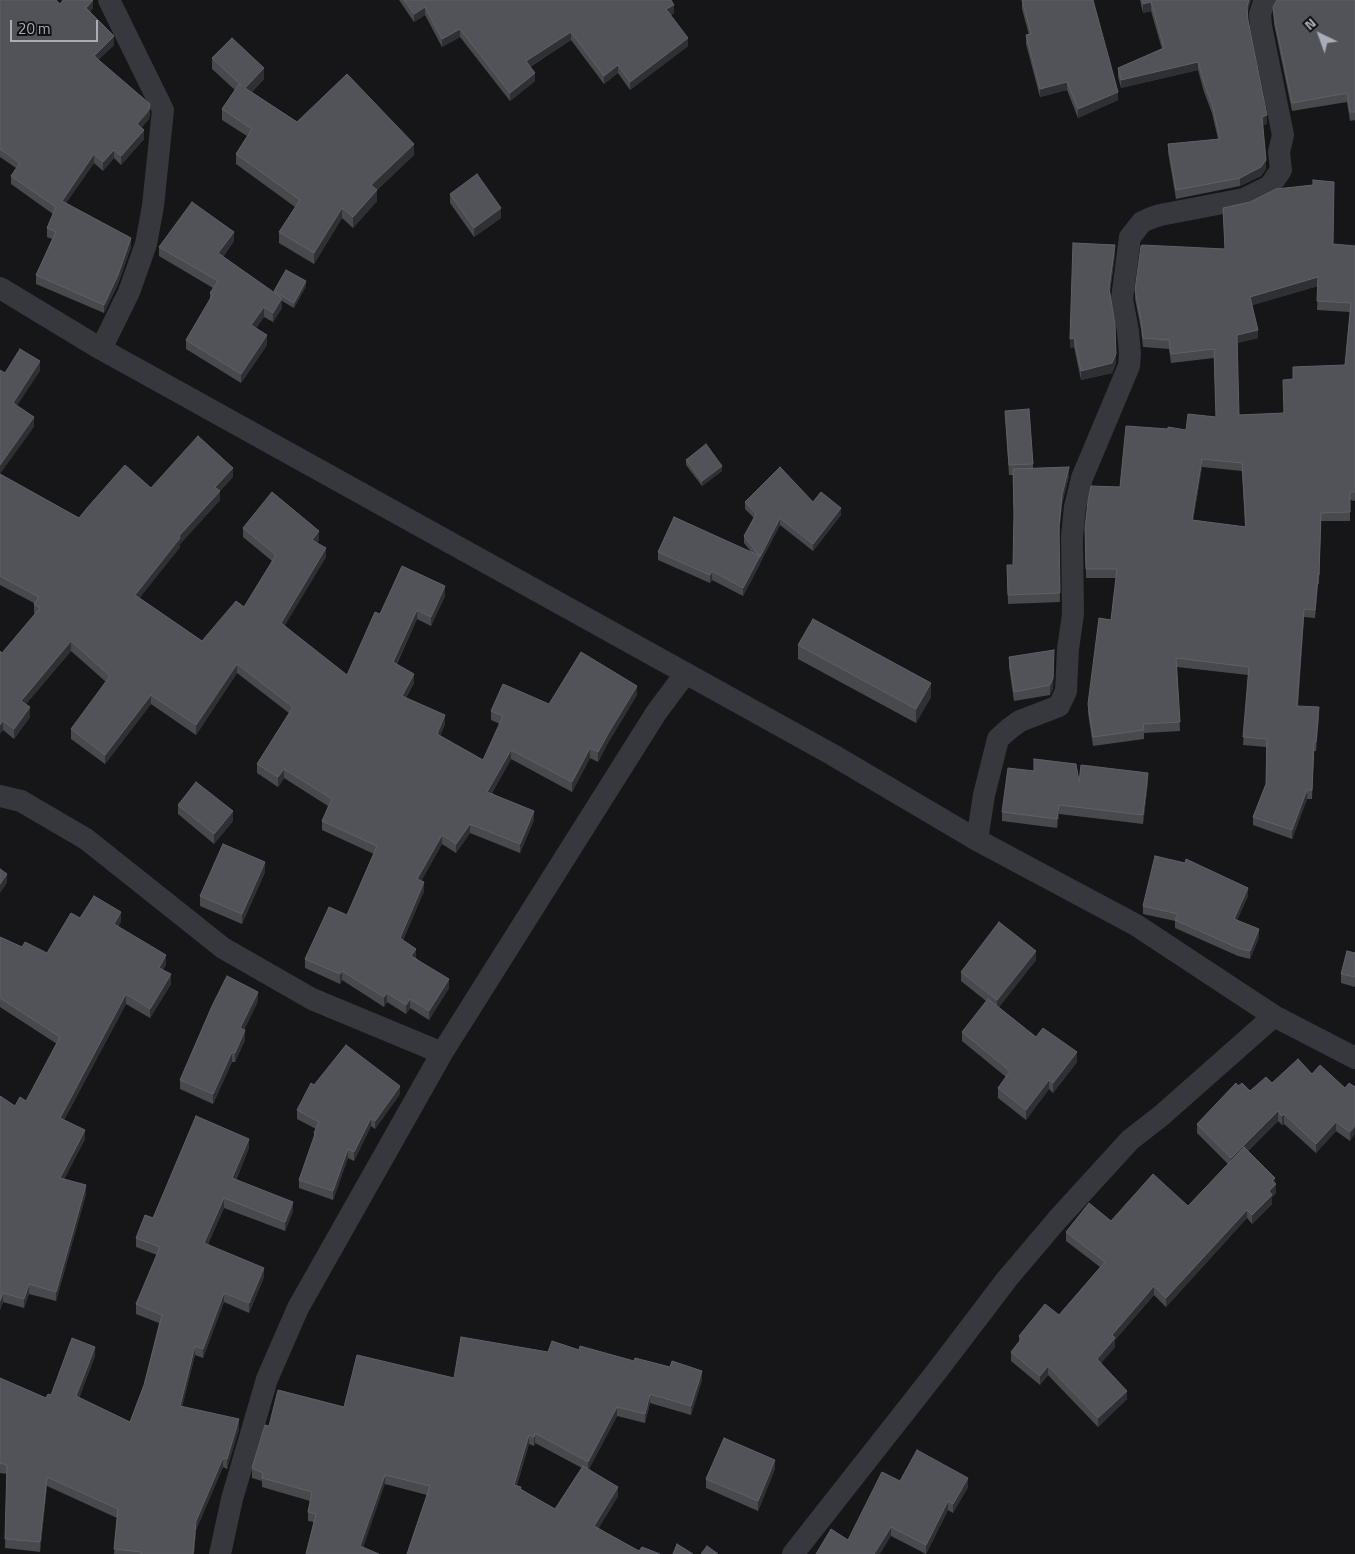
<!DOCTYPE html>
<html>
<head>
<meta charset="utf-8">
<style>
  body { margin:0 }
  #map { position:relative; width:1355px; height:1554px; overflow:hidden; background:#161618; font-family:"Titillium Web",sans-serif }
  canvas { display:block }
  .north { position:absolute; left:1295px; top:10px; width:50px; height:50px; -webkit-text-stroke:4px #111113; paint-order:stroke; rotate:318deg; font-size:14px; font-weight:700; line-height:20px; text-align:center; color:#a8adb8 }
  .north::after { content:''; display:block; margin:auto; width:18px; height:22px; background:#a8adb8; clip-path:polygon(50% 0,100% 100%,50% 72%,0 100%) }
  .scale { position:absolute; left:10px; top:20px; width:88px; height:22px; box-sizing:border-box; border:2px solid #a8adb8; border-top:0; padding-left:6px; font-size:15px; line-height:18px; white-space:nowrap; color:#a8adb8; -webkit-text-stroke:4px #111113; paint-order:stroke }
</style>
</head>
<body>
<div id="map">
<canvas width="1355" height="1554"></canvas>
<div class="north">N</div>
<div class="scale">20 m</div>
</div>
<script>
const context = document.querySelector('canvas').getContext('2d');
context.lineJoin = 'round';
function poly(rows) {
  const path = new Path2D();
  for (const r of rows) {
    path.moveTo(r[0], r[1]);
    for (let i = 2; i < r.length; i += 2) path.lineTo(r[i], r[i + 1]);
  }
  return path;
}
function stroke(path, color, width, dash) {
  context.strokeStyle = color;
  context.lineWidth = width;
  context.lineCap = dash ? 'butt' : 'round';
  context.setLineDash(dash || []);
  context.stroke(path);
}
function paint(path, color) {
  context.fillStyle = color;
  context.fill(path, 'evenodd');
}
const minor = poly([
  [0,288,101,349,833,755,977,840,1136,925,1274,1016,1355,1058],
  [101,349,129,292,146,244,153,206,163,110,109,0],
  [0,796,21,801,86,839,223,948,312,999,442,1053],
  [977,840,984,795,998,739,1009,729,1020,721,1059,706,1066,691,1068,649,1073,614,1072,536,1075,507,1082,478,1129,366,1130,354,1128,331,1122,299,1130,237,1142,222,1151,218,1160,215,1244,199,1270,186,1281,170,1279,152,1283,135,1261,26,1260,14,1263,5,1267,0],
  [220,1554,232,1499,267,1379,298,1308,442,1053,656,713,685,674],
  [793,1554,937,1371,1007,1279,1057,1220,1130,1140,1162,1115,1274,1016]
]);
const wall = poly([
  [0,0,60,4,93,0,93,8,90,12,114,45,98,60,150,113,149,119,141,128,144,139,121,165,114,158,103,171,94,163,66,203,131,247,118,284,104,313,36,284,36,275,52,239,47,237,47,228,53,214,11,184,11,176,16,168,0,157],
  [399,0,671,0,674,13,671,15,688,46,630,90,618,73,604,84,571,40,530,67,535,81,510,101,460,37,442,47,425,15,414,22],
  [1022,0,1118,100,1078,118,1067,90,1040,97,1026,44,1026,35,1029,35,1022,9],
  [1140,0,1251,0,1247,13,1248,20,1267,124,1263,125,1266,169,1261,176,1240,186,1176,199,1168,152,1168,144,1218,139,1212,113,1204,92,1198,70,1121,88,1118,77,1118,68,1162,49,1151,11,1143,13],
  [1355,0,1355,120,1350,121,1347,102,1292,111,1274,24,1273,7],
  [212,58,264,79,252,92,297,122,414,155,377,190,377,201,353,228,342,218,314,264,279,243,279,232,295,207,236,164,236,154,247,136,222,120,222,109,235,90,212,69],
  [450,194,501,218,474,237,450,203],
  [1223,208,1334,244,1355,246,1355,501,1350,500,1350,521,1321,521,1319,584,1318,584,1315,618,1304,617,1298,706,1319,716,1316,751,1314,751,1312,799,1307,799,1292,839,1253,825,1253,817,1266,784,1266,747,1243,745,1248,675,1177,667,1180,731,1144,733,1144,739,1093,746,1088,713,1088,704,1111,620,1116,578,1086,578,1085,528,1120,487,1168,429,1186,430,1216,417,1214,358,1171,363,1169,349,1143,347,1141,329,1135,299,1135,290,1225,249],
  [1318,286,1317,310,1350,312,1345,365,1293,379,1283,413,1239,415,1237,343,1258,338,1252,305],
  [1202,467,1242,471,1245,527,1193,520],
  [234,241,223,257,274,293,274,291,306,286,294,308,282,301,282,308,273,322,264,317,256,328,267,345,241,383,186,349,186,340,210,299,210,293,213,288,159,256,159,247],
  [1115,254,1110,292,1116,363,1112,373,1081,380,1074,347,1070,348],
  [1005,411,1033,464,1033,468,1069,476,1062,504,1059,534,1060,602,1008,604,1007,565,1013,565,1014,518,1013,475,1009,475],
  [686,460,722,471,702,486,686,465],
  [0,474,79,518,151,488,233,477,220,491,220,500,180,544,180,547,139,598,202,641,244,607,272,561,243,537,243,528,319,540,317,543,326,557,284,626,347,675,380,614,445,596,431,626,417,619,397,664,414,683,406,698,445,724,440,736,483,760,500,724,491,720,491,711,637,695,609,741,598,762,590,758,572,792,511,759,492,793,534,820,520,853,470,833,456,853,442,844,421,881,424,891,403,940,416,958,449,988,429,1020,410,1008,406,1014,387,1002,384,1007,342,980,340,984,305,968,305,959,347,915,374,854,322,830,322,821,328,806,284,778,278,787,257,773,257,764,289,713,237,673,196,735,151,704,105,764,71,739,71,729,106,682,71,651,26,704,30,717,14,739,3,730,2,653,35,614,34,613,34,603,0,585],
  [745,502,813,502,841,515,813,551,780,525,760,563,760,564,743,596,712,580,710,583,658,560,658,552,752,553,744,543,744,536,754,518,745,509],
  [798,645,931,697,916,723,798,659],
  [1009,657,1054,659,1053,688,1050,695,1014,701,1009,667],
  [1148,782,1143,824,1059,814,1057,828,1002,821,1002,812],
  [178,805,233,821,214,844,178,814],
  [265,872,242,924,200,906,200,896],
  [1248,896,1237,920,1259,937,1250,959,1238,956,1175,928,1175,921,1143,914,1143,906],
  [80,918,121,922,118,926,166,964,163,970,171,984,150,1018,126,1004,64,1120,85,1139,64,1179,86,1194,56,1301,29,1294,24,1308,3,1302,0,1310,0,1096,15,1106,26,1101,57,1044,0,1007,0,937,22,947,47,953],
  [1355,953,1355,987,1341,983,1341,974],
  [1036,960,999,1007,1036,1037,1077,1062,1053,1093,1049,1089,1026,1120,998,1098,998,1088,1006,1077,962,1041,962,1032,986,1001,961,981,961,972],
  [258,1001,244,1030,245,1040,235,1062,232,1062,213,1104,180,1089,180,1080],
  [1312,1074,1345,1088,1355,1087,1350,1141,1336,1131,1316,1153,1284,1124,1282,1125,1278,1121,1248,1151,1275,1184,1276,1193,1272,1197,1272,1204,1252,1224,1247,1218,1166,1307,1154,1295,1115,1340,1115,1347,1101,1363,1127,1399,1098,1427,1048,1375,1040,1385,1011,1361,1011,1352,1019,1342,1019,1336,1059,1315,1100,1267,1066,1241,1066,1232,1111,1221,1188,1206,1228,1164,1197,1133,1197,1124,1238,1086,1250,1091,1272,1083],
  [314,1085,400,1094,375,1129,371,1126,354,1161,348,1158,333,1200,299,1188,299,1180,314,1138,314,1133,316,1129,297,1119,297,1110],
  [249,1148,236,1180,293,1211,285,1231,224,1208,208,1244,264,1277,249,1313,224,1302,203,1358,195,1355,182,1407,239,1429,227,1469,223,1467,196,1530,194,1554,114,1554,117,1518,47,1486,40,1552,5,1548,7,1474,0,1473,0,1378,46,1398,51,1395,95,1356,79,1398,130,1422,144,1385,159,1323,136,1314,136,1304,157,1255,136,1247,136,1238,153,1218],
  [579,1350,702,1380,691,1415,650,1403,645,1423,617,1416,589,1469,618,1496,598,1529,639,1551,660,1554,407,1554,427,1495,385,1484,306,1554,314,1522,308,1521,308,1512,310,1501,262,1487,262,1481,252,1478,252,1468,269,1426,454,1378,548,1352],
  [535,1443,582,1468,555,1509,521,1489,517,1485,529,1444,534,1446],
  [775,1469,758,1511,706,1488,706,1479],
  [900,1481,968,1487,953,1513,948,1510,926,1554,891,1536,848,1540]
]);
const shadedWall = poly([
  [93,0,93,8,86,17,86,8],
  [1249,0,1251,0,1247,15,1247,7],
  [1151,2,1151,11,1143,13,1143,4],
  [674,5,674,13,666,17,666,9],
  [425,7,425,15,414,22,414,14],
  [460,29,460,37,442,47,442,39],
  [571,32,571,40,526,69,526,61],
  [114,36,114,45,94,64,94,56],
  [688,38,688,46,630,90,630,82],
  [1198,62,1198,70,1121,88,1121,80],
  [618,65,618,73,604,84,604,76],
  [264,68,264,79,245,99,245,88],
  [535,73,535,81,510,101,510,93],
  [1067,82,1067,90,1040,97,1040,89],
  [1118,92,1118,100,1078,118,1078,109],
  [150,104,149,119,137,133,137,124],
  [1267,115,1267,124,1262,126,1262,117],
  [144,130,144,139,121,165,121,156],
  [414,144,414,155,377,190,377,201,353,228,353,217,371,185],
  [114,150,114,158,103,171,103,162],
  [94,154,94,163,62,209,62,201],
  [1266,160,1266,169,1261,176,1240,186,1240,178],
  [342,208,342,218,314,264,314,253],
  [501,208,501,218,474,237,474,228],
  [234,232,234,241,218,263,218,253],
  [131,238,131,247,118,284,104,313,104,305],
  [1115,245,1115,254,1109,298,1109,288],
  [1318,277,1318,286,1250,306,1250,297],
  [306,281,306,286,294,308,294,303],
  [282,298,282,308,273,322,273,313],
  [264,307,264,317,251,334,251,325],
  [1258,330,1258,338,1237,343,1237,335],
  [267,335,267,345,241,383,241,374],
  [1074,338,1074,347,1070,348,1070,339],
  [1116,354,1116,363,1112,373,1081,380,1081,371],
  [40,361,40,371,13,412,13,403],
  [34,417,34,427,0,474,0,465],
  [1202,459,1202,467,1192,528,1192,520],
  [722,466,722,471,702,486,702,481],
  [1069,467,1069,476,1062,504,1059,535,1059,526,1062,495],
  [233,468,233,477,215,496,215,487],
  [220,491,220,500,180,544,180,547,135,604,135,595,179,536],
  [841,508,841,515,813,551,813,544],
  [780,518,780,525,760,563,760,557],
  [319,531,319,540,312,549,312,540],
  [326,548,326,557,281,632,281,623],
  [760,556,760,564,743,596,743,588],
  [712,571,712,580,710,583,710,575],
  [1318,575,1318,584,1315,618,1315,610],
  [445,586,445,596,431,626,431,617],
  [1304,609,1304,617,1297,714,1297,706],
  [417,610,417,619,393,671,393,662],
  [71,641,71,651,21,710,21,701],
  [1054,650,1053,688,1050,695,1050,685],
  [237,664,237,673,196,735,196,725],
  [414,674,414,683,402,705,402,696],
  [931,683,931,697,916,723,916,709],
  [637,686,637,695,609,741,598,762,598,752,609,732],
  [151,695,151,704,105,764,105,755],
  [30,707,30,717,14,739,14,729],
  [1319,707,1319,716,1316,751,1316,742],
  [445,715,445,724,437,743,437,734],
  [3,721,3,730,0,734,0,725],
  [590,748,590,758,572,792,572,782],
  [511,750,511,759,487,801,487,792],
  [284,769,284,778,278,787,278,777],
  [1148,773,1148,782,1143,824,1143,815],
  [1307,790,1307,799,1292,839,1292,830],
  [1059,805,1059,814,1057,828,1057,819],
  [233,811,233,821,214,844,214,834],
  [534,811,534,820,520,853,520,844],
  [470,824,470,833,456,853,456,844],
  [442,835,442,844,417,889,417,879],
  [265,862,265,872,242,924,242,914],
  [7,874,7,883,0,893,0,884],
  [424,882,424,891,400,948,400,938],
  [1248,888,1248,896,1234,927,1234,919],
  [121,912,121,922,114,933,114,924],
  [1259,929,1259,937,1250,959,1250,951],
  [416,949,416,958,411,956],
  [1036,951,1036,960,997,1010,997,1000],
  [166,955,166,964,159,977,159,968],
  [342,971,342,980,340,984,340,974],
  [171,974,171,984,150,1018,150,1009],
  [449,979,449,988,429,1020,429,1011],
  [258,992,258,1001,240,1038,240,1028],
  [387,993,387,1002,384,1007,384,997],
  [126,994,126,1004,60,1127,60,1118],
  [410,999,410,1008,406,1014,406,1005],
  [245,1030,245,1040,235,1062,235,1053],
  [232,1052,232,1062,213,1104,213,1094],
  [1077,1052,1077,1062,1053,1093,1053,1083],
  [1049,1080,1049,1089,1026,1120,1026,1110],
  [400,1086,400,1094,375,1129,375,1121],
  [1278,1111,1278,1121,1231,1167,1231,1158],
  [1284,1114,1284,1124,1282,1125,1282,1116],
  [371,1118,371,1126,354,1161,354,1152],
  [1336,1122,1336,1131,1316,1153,1316,1144],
  [1355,1125,1355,1134,1350,1141,1350,1132],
  [85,1130,85,1139,60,1188,60,1178],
  [249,1139,249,1148,232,1188,232,1178],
  [348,1149,348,1158,333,1200,333,1191],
  [1275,1178,1276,1193,1272,1197,1272,1204,1252,1224,1252,1215,1269,1191,1272,1181],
  [86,1185,86,1194,56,1301,56,1292],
  [224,1198,224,1208,204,1252,204,1243],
  [293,1202,293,1211,285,1231,285,1222],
  [1247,1210,1247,1218,1166,1307,1166,1298],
  [264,1268,264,1277,249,1313,249,1303],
  [29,1284,29,1294,24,1308,24,1299],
  [1154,1286,1154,1295,1115,1340,1115,1347,1097,1368,1097,1359,1112,1335],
  [3,1293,3,1302,0,1310,0,1301],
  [224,1293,224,1302,203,1358,203,1349],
  [195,1346,195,1355,180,1416,180,1406],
  [95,1347,95,1356,76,1406,76,1396],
  [1048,1366,1048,1375,1040,1385,1040,1376],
  [702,1371,702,1380,691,1415,691,1406],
  [1127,1391,1127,1399,1098,1427,1098,1418],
  [650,1394,650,1403,645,1423,645,1414],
  [617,1407,617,1416,588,1471,588,1462],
  [239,1419,239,1429,227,1469,227,1459],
  [535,1433,535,1443,534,1446,534,1437],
  [529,1435,529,1444,514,1494,514,1485],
  [223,1458,223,1467,196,1530,194,1554,193,1554,196,1521],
  [775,1460,775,1469,758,1511,758,1501],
  [385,1475,385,1484,361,1554,360,1546],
  [47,1477,47,1486,40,1552,40,1542],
  [968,1478,968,1487,953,1513,953,1504],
  [618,1487,618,1496,594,1536,594,1526],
  [948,1501,948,1510,926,1554,926,1545],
  [891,1527,891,1536,880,1554,874,1554]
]);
const building = poly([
  [0,0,56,0,60,4,63,0,93,0,86,8,114,36,94,56,150,104,149,110,137,124,144,130,121,156,114,150,103,162,94,154,62,201,131,238,118,275,104,305,36,275,56,232,47,228,56,207,11,176,20,163,0,149,0,0],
  [404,0,671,0,674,5,666,9,688,38,630,82,618,65,604,76,571,32,526,61,535,73,510,93,460,29,442,39,425,7,414,14,404,0],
  [1022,0,1093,0,1118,92,1078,109,1067,82,1040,89,1026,35,1031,34,1022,0],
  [1142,0,1249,0,1247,7,1248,20,1267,115,1262,117,1266,160,1261,167,1240,178,1176,190,1168,144,1220,139,1212,104,1204,83,1198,62,1121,80,1118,68,1164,48,1151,2,1143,4,1142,0],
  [1277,0,1355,0,1355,112,1350,112,1347,93,1292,103,1274,16,1273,7,1277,0],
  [232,38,264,68,245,88,297,122,347,74,414,144,371,185,377,190,353,217,342,208,314,253,279,232,300,200,236,154,252,129,222,109,239,84,242,86,212,58,232,38],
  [477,174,501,208,474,228,450,194,477,174],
  [1313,180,1334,182,1333,244,1355,246,1355,492,1350,492,1350,512,1321,513,1319,575,1318,575,1315,610,1304,609,1297,706,1319,707,1316,742,1314,742,1312,790,1307,790,1292,830,1253,817,1266,784,1267,739,1243,737,1249,667,1176,658,1180,722,1143,724,1144,730,1093,737,1088,704,1099,618,1111,620,1117,569,1086,569,1085,528,1088,501,1091,486,1120,487,1126,426,1168,429,1168,427,1186,430,1188,414,1216,417,1214,349,1171,354,1169,340,1143,338,1141,320,1135,290,1141,246,1142,245,1225,249,1223,208,1250,202,1276,189,1313,185,1313,180],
  [1318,277,1317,301,1351,303,1345,365,1293,367,1293,379,1283,380,1284,413,1239,415,1237,335,1258,330,1250,297,1318,277],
  [1202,459,1242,463,1246,527,1192,520,1202,459],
  [192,202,234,232,218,253,282,298,273,313,264,307,251,325,267,335,241,374,186,340,213,294,210,293,218,281,159,247,192,202],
  [1073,243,1115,245,1109,288,1115,324,1116,354,1112,363,1081,371,1074,338,1070,339,1073,243],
  [286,270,306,281,294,303,274,291,286,270],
  [20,349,40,361,13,403,34,417,0,465,0,370,5,373,20,349],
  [1029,409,1033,464,1009,465,1005,411,1029,409],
  [198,436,233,468,215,487,220,491,179,536,180,538,135,595,202,641,236,601,244,607,276,555,243,528,272,492,319,531,312,540,326,548,281,623,347,675,375,612,380,614,402,566,445,586,431,617,417,610,393,662,414,674,402,696,445,715,437,734,483,760,503,716,491,711,503,684,549,704,581,652,637,686,609,732,598,752,590,748,572,782,511,750,487,792,534,811,520,844,470,824,456,844,442,835,417,879,424,882,400,938,416,949,411,956,449,979,429,1011,410,999,406,1005,387,993,384,997,342,971,340,974,305,959,329,907,347,915,377,846,322,821,332,799,284,769,278,777,257,764,293,707,237,664,196,725,151,695,105,755,71,729,110,676,71,641,21,701,30,707,14,729,3,721,0,725,0,651,2,653,40,608,34,604,39,597,0,576,0,474,79,518,87,508,125,465,151,488,198,436],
  [706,444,722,466,702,481,686,460,706,444],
  [780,467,813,502,821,492,841,508,813,544,780,518,760,557,744,536,756,514,745,502,780,467],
  [1069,467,1062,495,1059,526,1060,593,1008,595,1007,565,1013,565,1014,513,1013,469,1069,467],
  [674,517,760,556,743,588,712,571,710,575,658,552,674,517],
  [813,619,931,683,916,709,798,645,813,619],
  [1054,650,1053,678,1050,685,1014,692,1009,657,1054,650],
  [1034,759,1076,764,1079,782,1081,765,1148,773,1143,815,1059,805,1057,819,1002,812,1008,768,1034,771,1034,759],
  [196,782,233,811,214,834,178,805,196,782],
  [223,844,265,862,242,914,200,896,223,844],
  [1155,856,1185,863,1186,859,1248,888,1234,919,1259,929,1250,951,1238,948,1175,920,1178,914,1143,906,1155,856],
  [0,869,7,874,0,884,0,869],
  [94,896,121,912,114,924,166,955,159,968,171,974,150,1009,126,994,60,1118,85,1130,60,1178,86,1185,56,1292,29,1284,24,1299,3,1293,0,1301,0,1096,15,1106,20,1097,26,1101,60,1037,0,998,0,937,22,947,25,942,47,953,71,913,80,918,94,896],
  [999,922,1036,951,997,1000,961,972,999,922],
  [1347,951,1355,953,1355,977,1341,974,1347,951],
  [227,976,258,992,240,1028,245,1030,235,1053,232,1052,213,1094,180,1080,212,1006,227,976],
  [988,999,1036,1037,1043,1028,1077,1052,1053,1083,1049,1080,1026,1110,998,1088,1010,1071,962,1032,988,999],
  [346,1045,400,1086,375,1121,371,1118,354,1152,348,1149,333,1191,299,1180,315,1134,314,1133,319,1122,297,1110,311,1083,314,1085,346,1045],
  [1298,1059,1312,1074,1320,1065,1345,1088,1349,1083,1355,1087,1355,1125,1350,1132,1336,1122,1316,1144,1284,1114,1282,1116,1278,1111,1231,1158,1197,1124,1236,1083,1238,1086,1242,1083,1250,1091,1266,1077,1272,1083,1298,1059],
  [196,1116,249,1139,232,1178,293,1202,285,1222,224,1198,204,1243,264,1268,249,1303,224,1293,203,1349,195,1346,180,1406,239,1419,227,1459,223,1458,196,1521,193,1554,141,1554,141,1552,114,1549,118,1509,47,1477,40,1542,5,1539,7,1465,0,1463,0,1378,46,1398,48,1394,51,1395,72,1338,95,1347,76,1396,130,1422,144,1385,162,1315,136,1304,160,1247,136,1238,145,1215,153,1218,196,1116],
  [1244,1147,1275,1178,1272,1181,1276,1184,1269,1191,1272,1195,1252,1215,1247,1210,1166,1298,1154,1286,1112,1335,1115,1338,1097,1359,1127,1391,1098,1418,1048,1366,1040,1376,1011,1352,1022,1338,1019,1336,1045,1304,1059,1315,1105,1262,1066,1232,1089,1203,1111,1221,1153,1174,1188,1206,1244,1147],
  [461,1337,548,1352,552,1341,579,1350,580,1346,634,1361,635,1358,670,1367,672,1361,702,1371,691,1406,650,1394,645,1414,617,1407,588,1462,535,1433,534,1437,529,1435,514,1485,521,1487,520,1489,555,1509,583,1466,618,1487,594,1526,639,1551,642,1547,660,1554,407,1554,430,1486,385,1475,360,1546,379,1554,306,1554,316,1514,308,1512,312,1492,262,1478,263,1473,252,1468,265,1425,269,1426,278,1390,344,1407,357,1355,454,1378,461,1337],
  [724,1438,775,1460,758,1501,706,1479,724,1438],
  [917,1450,968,1478,953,1504,948,1501,926,1545,891,1527,874,1554,816,1554,831,1529,848,1540,882,1472,900,1481,917,1450],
  [677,1544,693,1554,673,1554,677,1544],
  [707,1546,718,1554,701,1554,707,1546]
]);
stroke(minor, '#37383d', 22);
paint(wall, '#47494d');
paint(shadedWall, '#2f3033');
paint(building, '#525359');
stroke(building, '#5f6168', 1);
</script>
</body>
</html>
